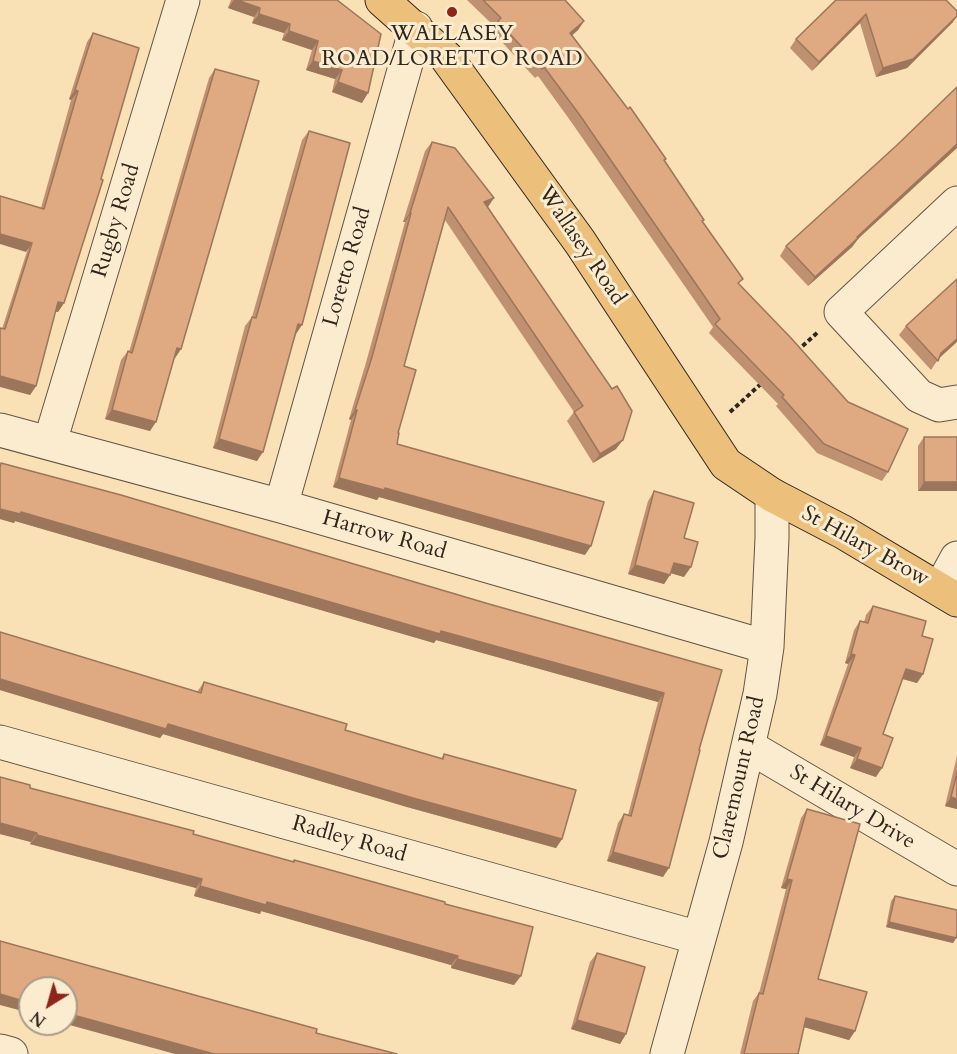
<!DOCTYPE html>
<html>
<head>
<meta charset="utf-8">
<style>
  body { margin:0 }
  #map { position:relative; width:957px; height:1054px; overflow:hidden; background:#f9e0b5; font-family:Cardo,serif }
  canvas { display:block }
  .north { position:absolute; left:18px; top:976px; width:60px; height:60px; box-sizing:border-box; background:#fbebcf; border:2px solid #a99c88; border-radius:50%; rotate:217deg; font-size:16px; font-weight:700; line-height:24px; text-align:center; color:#2f261e }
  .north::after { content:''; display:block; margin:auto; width:21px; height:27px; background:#8f2418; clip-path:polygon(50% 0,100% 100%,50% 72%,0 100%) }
</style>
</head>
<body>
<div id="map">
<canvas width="957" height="1054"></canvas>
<div class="north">N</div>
</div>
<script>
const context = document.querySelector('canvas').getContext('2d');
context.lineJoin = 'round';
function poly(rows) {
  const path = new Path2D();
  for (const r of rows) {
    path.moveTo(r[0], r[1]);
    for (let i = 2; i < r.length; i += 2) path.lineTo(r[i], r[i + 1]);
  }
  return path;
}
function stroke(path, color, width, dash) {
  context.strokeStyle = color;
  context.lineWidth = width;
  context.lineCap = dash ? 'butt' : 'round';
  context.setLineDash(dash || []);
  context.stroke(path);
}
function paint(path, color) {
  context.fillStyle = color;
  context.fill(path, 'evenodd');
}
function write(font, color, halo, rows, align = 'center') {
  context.font = font + ' Cardo,serif';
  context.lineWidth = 6;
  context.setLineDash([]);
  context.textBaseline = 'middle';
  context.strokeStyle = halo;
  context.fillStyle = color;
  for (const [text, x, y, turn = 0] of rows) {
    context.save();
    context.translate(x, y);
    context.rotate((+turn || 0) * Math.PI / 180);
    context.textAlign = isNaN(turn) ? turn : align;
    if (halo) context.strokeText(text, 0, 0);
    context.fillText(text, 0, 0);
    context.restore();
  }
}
const path = poly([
  [797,351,818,332],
  [730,412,762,383]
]);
const minor = poly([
  [957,203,841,312,919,396,939,405,957,402],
  [0,430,281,506,767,647],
  [50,442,183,0],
  [281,506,416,28],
  [940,589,957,558],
  [0,742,699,938],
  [748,746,957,869],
  [0,1051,11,1054],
  [667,1054,726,842,760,694,767,647,772,538,772,495]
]);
const major = poly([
  [382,0,446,57,580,242,726,464,772,495,843,532,957,600]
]);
const wall = poly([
  [231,0,337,0,362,103,332,92,335,79,306,70,312,50,282,40,284,33,252,23,254,17,228,8],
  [467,0,565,0,584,21,578,30,572,35,664,160,704,220,702,222,739,285,888,472,882,481,817,453,776,406,778,404,709,333,713,327,572,123,538,76,535,78,491,30,494,26],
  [836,0,953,22,907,68,876,77,860,23,812,71,790,48,796,39],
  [93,33,64,303,58,312,55,312,36,386,30,395,2,329,41,208,71,100,69,99,87,42],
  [215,69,181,349,175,358,174,358,150,431,105,419,121,360,128,351,129,352,209,78],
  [309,131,296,334,257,461,213,448,245,326,252,317,302,140],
  [432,142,488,207,616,449,593,463,567,421,574,412,445,220,404,366,397,444,585,555,379,497,377,500,333,487,351,420,349,419,365,366,405,222,403,222,425,151],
  [896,146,858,239,852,247,808,286,780,256,786,246],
  [906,326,939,358,931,370,899,335],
  [924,437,957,437,918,491,918,446],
  [1,463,489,604,722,670,663,877,607,861,618,823,624,814,628,815,658,702,436,640,434,643,15,521,14,523,0,519,0,464],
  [654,491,684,538,684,577,671,573,664,584,628,574,648,501],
  [873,606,922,636,923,674,917,683,902,679,883,734,876,777,850,768,854,757,820,745,848,664,845,663,854,630,860,621,864,622,866,615],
  [204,682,345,730,441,759,444,754,562,839,556,848,407,807,163,734,160,738,0,690,197,692],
  [957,756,957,809,945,806],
  [0,777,30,788,293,862,294,860,445,904,514,985,451,968,451,965,261,911,260,914,194,896,196,888,30,844,31,842,0,834],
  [807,809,818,979,855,1031,849,1040,804,1027,798,1054,740,1054,753,1001,759,993,786,889,781,888,801,818],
  [895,896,956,938,953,943,886,927,891,901],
  [597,953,626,1034,620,1044,571,1029,590,962]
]);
const shadedWall = poly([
  [234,0,237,0,260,8,254,17,228,8],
  [259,14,290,24,284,33,252,23],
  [866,14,860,23,812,71,819,62],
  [957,16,953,22,907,68,876,77,883,68],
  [584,21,578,30,564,43,570,33],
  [289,31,318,41,312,50,282,40],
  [313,61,342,70,335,79,306,70],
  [338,82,368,93,362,103,332,92],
  [75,90,78,91,71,100,69,99],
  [957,144,957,148,858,239,852,247,808,286,815,277,857,237],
  [494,198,488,207,484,202],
  [410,213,411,213,405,222,403,222],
  [0,234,32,243,26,252,0,244],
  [58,302,64,303,58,312,52,310],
  [298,324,302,325,296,334,291,333],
  [957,339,957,342,935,362,941,353],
  [177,348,181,349,175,358,170,357],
  [0,376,36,386,30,395,0,387],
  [112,410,156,422,150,431,105,419],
  [355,410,357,410,351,420,349,419],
  [219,439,263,452,257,461,213,448],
  [623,440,616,449,593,463,600,454],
  [339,478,385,488,591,546,585,555,379,497,377,500,333,487],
  [924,482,957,482,957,491,918,491],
  [0,509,21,512,664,693,658,702,436,640,434,643,15,521,14,523,0,519],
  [674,563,691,567,684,577,667,572],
  [635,565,670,575,664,584,628,574],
  [851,654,855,655,848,664,845,663],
  [906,669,923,674,917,683,900,678],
  [0,679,168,724,562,839,556,848,407,807,163,734,160,738,0,690],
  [826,736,861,748,854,757,820,745],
  [857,759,882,768,876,777,850,768],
  [951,797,957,799,957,809,945,806],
  [0,823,37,833,31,842,0,834],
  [37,835,202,879,196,888,30,844],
  [613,852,669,868,663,877,607,861],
  [787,879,792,880,786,889,781,888],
  [200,886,267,902,458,956,451,965,261,911,260,914,194,896],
  [889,922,956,938,953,943,886,927],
  [457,959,521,976,514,985,451,968],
  [0,994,30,1003,30,1013,0,1005],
  [66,1013,214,1054,175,1054,66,1024],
  [806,1018,855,1031,849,1040,800,1026],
  [577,1020,626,1034,620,1044,571,1029]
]);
const building = poly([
  [237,0,337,0,381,34,368,93,338,82,342,70,313,61,318,41,289,31,290,24,259,14,260,8,237,0],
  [483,0,565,0,584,21,570,33,628,109,630,107,666,159,664,160,704,220,702,221,743,279,738,283,791,338,848,402,908,429,888,472,824,444,782,397,784,395,715,324,720,319,579,114,544,67,542,69,498,21,501,18,483,0],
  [836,0,946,0,957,11,957,16,913,59,883,68,866,14,819,62,796,39,836,0],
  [93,33,139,48,101,179,103,180,64,303,58,302,36,386,0,376,0,328,5,329,32,243,0,234,0,196,44,209,78,91,75,90,93,33],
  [215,69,259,81,181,349,177,348,156,422,112,410,128,351,132,353,215,69],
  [957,87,957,144,857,237,858,238,815,277,786,246,896,146,957,87],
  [309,131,350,143,302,325,298,324,263,452,219,439,252,317,256,318,309,131],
  [432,142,455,148,494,198,484,202,612,389,617,386,632,411,623,440,600,454,574,412,583,406,448,207,404,366,416,370,398,433,399,433,397,444,604,502,591,546,385,488,384,490,339,478,357,410,355,410,372,357,411,213,410,213,432,142],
  [957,279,957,339,941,353,938,361,906,326,957,279],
  [924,437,957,437,957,482,924,482,924,437],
  [1,463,121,495,489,604,722,670,699,750,700,750,669,868,613,852,624,814,631,816,664,693,441,631,440,634,21,512,20,514,0,509,0,467,1,463],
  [654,491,694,503,684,538,698,542,691,567,674,563,670,575,635,565,654,491],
  [873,606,926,621,922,636,933,639,923,674,906,669,883,734,893,738,882,768,857,759,861,748,826,736,855,655,851,654,860,621,868,623,873,606],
  [0,632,201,693,204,682,347,724,345,730,443,759,444,754,576,790,562,839,413,798,168,724,166,729,0,679,0,632],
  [957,773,957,799,951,797,957,773],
  [0,777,30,785,30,788,194,831,193,834,294,862,294,860,327,869,445,902,445,904,533,927,521,976,457,959,458,956,267,902,266,905,200,886,202,879,37,835,37,833,0,823,0,777],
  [807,809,860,824,818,979,867,992,855,1031,806,1018,798,1054,744,1054,759,993,763,994,792,880,787,879,807,809],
  [895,896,957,910,957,934,956,938,889,922,895,896],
  [0,941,317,1029,316,1033,397,1054,214,1054,66,1013,66,988,30,988,30,1003,0,994,0,941],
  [597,953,645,967,626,1034,577,1020,597,953]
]);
const markers = [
  [452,12,6,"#8f2418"]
];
const poiNames = [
  ["WALLASEY",452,35],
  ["ROAD/LORETTO ROAD",452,60]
];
const streetNames = [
  ["Rugby Road",117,221,-73],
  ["Wallasey Road",581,246,56],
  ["Loretto Road",348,267,-74],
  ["Harrow Road",384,536,16],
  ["St Hilary Brow",865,547,29],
  ["Claremount Road",740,778,-77],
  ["St Hilary Drive",852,808,31],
  ["Radley Road",349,840,16]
];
stroke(minor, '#625444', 35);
stroke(major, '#2f261e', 35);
stroke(path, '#2f261e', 4, [4.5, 3]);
stroke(minor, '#fbebcf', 33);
stroke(major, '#ecc07a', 33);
paint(wall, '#c09170');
paint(shadedWall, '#9c765b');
paint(building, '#dfa982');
stroke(building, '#9c765b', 1.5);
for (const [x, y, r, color] of markers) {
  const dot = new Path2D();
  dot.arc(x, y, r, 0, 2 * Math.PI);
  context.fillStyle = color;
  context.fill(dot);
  stroke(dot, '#fbebcf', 2);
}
write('22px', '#2f261e', '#fbebcf', poiNames);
write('22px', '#2f261e', '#fbebcf', streetNames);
</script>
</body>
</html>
